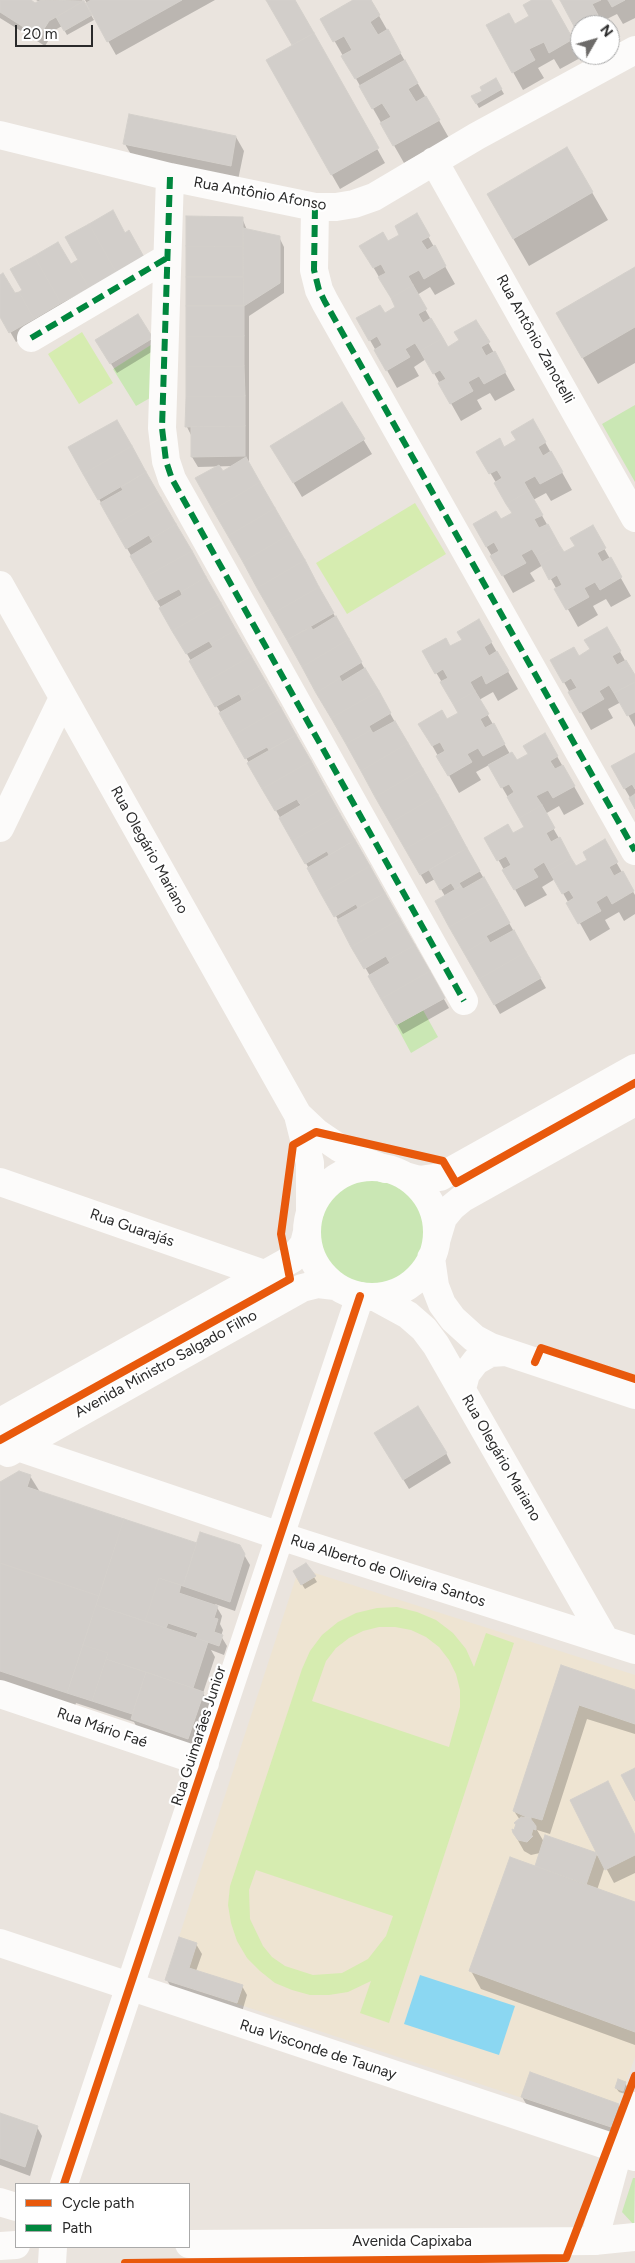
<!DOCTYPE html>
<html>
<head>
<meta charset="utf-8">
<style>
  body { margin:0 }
  #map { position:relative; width:635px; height:2263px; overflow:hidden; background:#eae4de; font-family:Figtree,sans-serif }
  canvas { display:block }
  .legend { position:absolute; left:15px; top:2183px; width:175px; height:65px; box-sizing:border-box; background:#fff; border:1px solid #aaa; margin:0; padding:6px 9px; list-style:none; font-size:15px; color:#2a2a2a }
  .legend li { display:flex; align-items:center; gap:10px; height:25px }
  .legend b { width:25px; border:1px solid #aaa }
  .north { position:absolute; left:570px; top:15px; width:50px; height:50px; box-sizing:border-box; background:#fff; border:1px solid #aaa; border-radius:50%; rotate:52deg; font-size:14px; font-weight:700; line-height:20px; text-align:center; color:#2a2a2a }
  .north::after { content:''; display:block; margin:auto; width:18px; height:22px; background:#6d6b69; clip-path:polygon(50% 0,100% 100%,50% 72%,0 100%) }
  .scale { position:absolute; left:15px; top:25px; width:78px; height:22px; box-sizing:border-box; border:2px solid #2a2a2a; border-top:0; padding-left:6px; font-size:15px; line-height:18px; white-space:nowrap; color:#2a2a2a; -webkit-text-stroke:4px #fff; paint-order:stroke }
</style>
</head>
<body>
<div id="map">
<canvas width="635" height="2263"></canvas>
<ul class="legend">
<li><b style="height:6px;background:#e8590c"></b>Cycle path</li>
<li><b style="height:6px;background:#00873e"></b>Path</li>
</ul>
<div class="north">N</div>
<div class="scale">20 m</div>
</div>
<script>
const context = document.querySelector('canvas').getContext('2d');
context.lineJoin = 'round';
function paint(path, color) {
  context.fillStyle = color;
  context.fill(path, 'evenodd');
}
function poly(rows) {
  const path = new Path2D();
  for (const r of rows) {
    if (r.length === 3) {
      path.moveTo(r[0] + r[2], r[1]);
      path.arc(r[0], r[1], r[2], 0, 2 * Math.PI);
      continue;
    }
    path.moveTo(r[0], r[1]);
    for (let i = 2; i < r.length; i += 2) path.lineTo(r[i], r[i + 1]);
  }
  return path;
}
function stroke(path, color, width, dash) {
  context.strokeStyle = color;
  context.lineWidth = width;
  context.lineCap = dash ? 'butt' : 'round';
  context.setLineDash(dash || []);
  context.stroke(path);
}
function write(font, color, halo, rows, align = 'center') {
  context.font = font + ' Figtree,sans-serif';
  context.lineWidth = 4.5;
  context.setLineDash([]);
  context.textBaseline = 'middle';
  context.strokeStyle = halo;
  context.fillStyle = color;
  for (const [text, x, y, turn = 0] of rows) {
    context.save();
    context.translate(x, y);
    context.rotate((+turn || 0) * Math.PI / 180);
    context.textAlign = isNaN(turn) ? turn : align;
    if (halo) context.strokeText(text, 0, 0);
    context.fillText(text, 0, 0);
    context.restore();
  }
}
const education = poly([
  [299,1568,635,1675,635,2057,610,2127,165,1980]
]);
const green = poly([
  [154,343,150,398,136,406,113,369],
  [635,405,635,482,602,424],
  [423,1010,438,1037,411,1053,396,1025],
  [372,1232,55],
  [633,2178,635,2178,634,2225,622,2212]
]);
const pitch = poly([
  [82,332,113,383,79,404,48,354],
  [415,503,446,554,347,614,316,563],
  [397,1607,417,1612,436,1620,453,1633,466,1649,474,1667,486,1633,514,1643,389,2023,360,2013,371,1981,348,1992,329,1995,310,1995,292,1990,275,1983,260,1971,247,1958,237,1941,231,1923,228,1905,230,1886,302,1669,310,1651,322,1635,338,1622,356,1613,377,1608],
  [379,1627,395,1627,411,1630,426,1637,439,1647,449,1660,456,1674,460,1690,460,1707,449,1747,312,1701,326,1661,336,1648,349,1638,363,1631],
  [256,1870,393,1916,386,1936,368,1959,342,1973,313,1975,285,1966,272,1957,263,1946,250,1919,249,1890]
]);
const water = poly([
  [420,1975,515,2006,499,2055,404,2024]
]);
const shadow = poly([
  [0,0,28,0,35,4,40,2,36,0,82,0,94,20,67,35,62,26,55,30,45,46,0,18],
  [85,0,215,0,116,55],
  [267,0,294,0,385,163,340,189,267,61,294,46],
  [356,0,370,0,449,138,404,163,322,19],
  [535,0,549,0,582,57,560,69,554,59,538,68,544,78,523,90,513,72],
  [561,0,635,0,635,18,623,24,617,14,601,22,603,25,580,25,580,34],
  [496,80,504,94,479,108,473,97,483,91],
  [236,137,244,151,238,180,133,158,125,144],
  [567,149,608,220,529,266,488,195],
  [416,215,455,284,435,295,430,287,417,295,447,348,461,341,476,321,515,390,495,401,490,393,477,400,482,409,461,421,426,359,414,367,419,376,397,388,358,319,384,315,397,308,361,246,388,243,401,235],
  [242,218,247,230,279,237,284,247,284,293,249,316,249,465,546,988,500,1014,436,901,445,896,435,879,426,884,197,479,222,472,234,466,198,467,192,457,192,437,187,427],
  [125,234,148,267,16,342,0,314,0,276,15,295],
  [635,268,635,363,598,384,557,314],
  [138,315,158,348,117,373,102,350],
  [342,404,372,454,302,497,280,460],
  [116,421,449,1008,403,1034,70,448],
  [533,421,572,490,551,501,546,493,533,500,564,554,577,547,592,527,631,596,611,607,606,599,593,606,598,615,578,627,543,565,530,573,535,581,513,593,474,525,500,521,514,513,478,452,504,448,517,441],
  [479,621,518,689,498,701,493,692,479,700,510,754,516,762,529,755,545,735,584,804,564,815,559,806,545,814,576,868,589,860,604,841,635,895,635,914,624,921,619,912,605,920,610,929,590,941,555,879,542,887,547,895,525,907,486,838,513,834,526,828,489,765,476,772,481,780,459,793,420,724,446,720,460,713,424,652,450,648,463,640],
  [607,629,635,678,635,727,621,702,608,709,613,718,591,730,552,661,579,657,591,650],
  [635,756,635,806,612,767],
  [381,1443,446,1453,451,1463,409,1489],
  [30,1476,40,1492,196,1544,239,1546,250,1565,235,1611,215,1604,222,1616,220,1624,223,1630,221,1636,227,1646,224,1655,211,1650,215,1657,203,1693,211,1707,196,1752,140,1733,134,1722,76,1703,75,1706,0,1681,0,1483],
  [306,1564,317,1582,305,1589,294,1572],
  [562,1667,635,1691,635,1734,587,1719,550,1834,537,1830,544,1842,546,1837,599,1856,635,1836,635,1873,614,1883,605,1866,597,1890,635,1904,635,2045,481,1989,471,1971,537,1868,540,1853,531,1855,524,1851,516,1837,516,1824,520,1820,514,1811],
  [196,1944,202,1954,196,1971,242,1986,247,1995,242,2012,172,1989,167,1980],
  [625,2083,628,2088,625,2094,619,2092,616,2088],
  [522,2097,618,2105,624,2115,616,2136,528,2107],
  [0,2114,37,2127,42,2136,30,2176,0,2165]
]);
const building = poly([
  [0,0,31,0,35,3,41,0,84,1,49,21,39,37,0,12,0,0],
  [91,0,182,0,107,42,86,3,91,0],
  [266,0,295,0,314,33,292,45,266,0],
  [353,0,371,0,380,15,370,22,378,35,388,29,401,53,355,79,341,56,352,50,344,36,333,42,320,19,353,0],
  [532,0,551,0,573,39,549,53,544,42,529,49,535,60,512,73,486,25,509,13,515,24,529,16,523,5,532,0],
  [560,0,601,0,592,4,598,15,575,28,560,0],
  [608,0,625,0,612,7,608,0],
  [84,1,92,15,64,31,56,17,84,1],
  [314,33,379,148,331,175,266,60,314,33],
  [405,60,418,83,408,89,416,102,426,96,440,120,393,146,380,123,391,117,382,103,372,109,359,86,405,60],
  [496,78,502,89,476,104,471,96,482,91,480,87,496,78],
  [129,114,236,136,231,166,123,144,129,114],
  [567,147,593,192,513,239,487,194,567,147],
  [113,210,125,233,129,230,144,257,116,272,89,224,113,210],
  [417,213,430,236,421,241,427,250,435,245,446,266,424,279,419,270,408,276,413,285,391,298,378,277,386,273,381,264,373,268,359,246,383,232,388,241,399,235,395,226,417,213],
  [186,216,243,217,243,247,186,246,186,216],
  [89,224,116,272,89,288,74,262,78,260,65,237,89,224],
  [243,228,280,236,280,283,244,306,243,228],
  [58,242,71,264,74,262,89,288,61,303,34,256,58,242],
  [186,246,243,247,243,277,186,277,186,246],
  [34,256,61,303,34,319,19,292,22,290,10,269,34,256],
  [635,267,635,327,582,358,556,313,635,267],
  [3,273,15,293,19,292,34,319,9,333,0,317,0,275,3,273],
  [186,277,243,277,244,306,186,306,186,277],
  [413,285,427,309,418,314,423,323,431,318,443,338,420,351,415,343,405,349,410,357,386,371,374,350,382,345,377,336,369,341,356,318,380,305,385,313,395,307,391,298,413,285],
  [186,306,244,306,244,336,186,337,186,306],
  [138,314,153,338,110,364,95,340,138,314],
  [476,320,490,342,481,347,486,356,495,351,506,372,484,384,479,376,468,382,473,391,450,404,438,383,446,379,440,370,433,374,420,351,443,338,448,347,459,340,454,332,476,320],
  [244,336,244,366,186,367,186,337,244,336],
  [244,366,245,396,186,397,186,367,244,366],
  [245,396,245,426,185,427,186,397,245,396],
  [342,402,365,439,293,483,270,446,342,402],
  [533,419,546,442,538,447,543,456,551,451,563,472,540,484,535,476,524,482,529,491,506,504,494,483,502,478,497,470,489,474,476,452,500,438,504,447,516,440,511,432,533,419],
  [117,420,132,446,83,474,68,447,117,420],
  [245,426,245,456,191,457,191,427,245,426],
  [132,446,146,472,98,500,83,474,132,446],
  [246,457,260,482,213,510,195,478,219,465,223,471,246,457],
  [146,472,161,498,113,526,100,503,123,490,121,487,146,472],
  [260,482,275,508,228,536,213,510,260,482],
  [529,491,543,515,534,519,539,528,548,524,559,544,537,557,532,549,521,555,526,563,502,576,490,556,499,551,494,542,486,547,473,524,496,511,501,519,512,513,506,504,529,491],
  [161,498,176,524,151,539,149,535,126,549,113,526,161,498],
  [275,508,290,534,243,562,228,536,275,508],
  [176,524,192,551,143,578,130,556,153,542,151,539,176,524],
  [593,525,606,548,597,553,602,562,611,557,622,577,600,590,595,582,584,588,589,597,566,610,554,589,562,585,557,575,549,580,537,557,559,544,564,552,575,546,570,538,593,525],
  [290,534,305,560,257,588,243,562,290,534],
  [192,551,206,577,181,592,179,589,156,601,143,578,192,551],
  [305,560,319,587,272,614,257,588,305,560],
  [206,577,221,603,172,631,159,608,182,595,181,592,206,577],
  [319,587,334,613,287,640,272,614,319,587],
  [221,603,236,630,211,644,209,641,186,654,172,631,221,603],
  [336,616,349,639,302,667,287,640,311,627,313,630,336,616],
  [479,619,492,642,484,647,489,656,497,651,509,671,486,684,482,675,470,682,475,691,453,704,440,682,448,678,443,669,435,674,422,651,446,638,450,646,462,640,457,632,479,619],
  [607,627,621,651,612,656,617,665,626,660,635,675,635,682,614,693,609,685,599,691,604,699,580,713,568,692,577,688,571,678,563,683,550,660,574,647,579,656,590,649,584,640,607,627],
  [236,630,251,656,202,684,189,661,213,647,211,644,236,630],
  [349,639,362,662,339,676,340,678,316,693,302,667,349,639],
  [251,656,266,682,241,697,239,694,215,707,202,684,251,656],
  [365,668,379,691,331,718,316,693,340,678,342,682,365,668],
  [266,682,281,708,232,736,219,713,242,700,241,697,266,682],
  [635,682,635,712,627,716,614,693,635,682],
  [379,691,391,713,369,726,371,730,346,744,331,718,379,691],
  [475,691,489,714,480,719,485,728,494,723,505,744,483,756,478,748,467,754,472,762,448,776,436,756,445,751,440,742,432,746,418,724,442,710,447,719,458,713,453,704,475,691],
  [281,708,296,735,269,750,267,747,245,759,232,736,281,708],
  [395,721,408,743,361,771,346,744,371,730,373,733,395,721],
  [545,733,558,756,550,761,555,769,563,765,575,786,553,798,548,790,536,796,542,805,519,818,507,797,514,792,509,784,501,788,488,765,512,752,517,760,528,754,523,746,545,733],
  [296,735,311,761,262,789,247,763,296,735],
  [408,743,423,769,375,797,361,771,408,743],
  [635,753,635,789,632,784,624,789,611,766,635,753],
  [311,761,325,787,299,803,297,799,275,811,262,789,311,761],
  [423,769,438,795,390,823,375,797,423,769],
  [325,787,340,814,292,841,279,818,301,805,299,803,325,787],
  [635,794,635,809,629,798,635,794],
  [438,795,453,822,405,849,390,823,438,795],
  [542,805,555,828,546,833,551,842,560,837,571,858,549,871,544,862,533,869,538,877,514,890,502,870,511,865,506,856,497,861,484,838,508,824,513,833,524,827,519,818,542,805],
  [340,814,355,840,329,855,327,851,305,864,292,841,340,814],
  [453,822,467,848,420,875,405,849,453,822],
  [605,839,618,862,609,867,614,876,623,871,634,891,612,904,607,895,596,902,601,911,578,924,566,903,574,898,569,890,562,894,549,871,571,858,576,866,587,860,583,852,605,839],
  [355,840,370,866,321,894,307,868,355,840],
  [467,848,480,871,459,883,461,886,455,889,451,883,440,890,429,870,467,848],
  [370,866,385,893,358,908,356,904,334,917,321,894,370,866],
  [484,877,497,900,449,927,435,901,461,886,463,889,484,877],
  [385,893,400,919,351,947,337,920,385,893],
  [497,900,510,923,486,936,488,939,464,953,449,927,497,900],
  [400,919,415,945,388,960,386,956,364,969,351,947,400,919],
  [514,930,526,952,479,979,464,953,488,939,490,943,514,930],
  [415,945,430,971,381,999,368,976,390,963,388,960,415,945],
  [526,952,541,978,494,1005,479,979,526,952],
  [430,971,445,998,396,1025,381,999,430,971],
  [418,1406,447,1453,403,1480,374,1433,418,1406],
  [19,1471,31,1475,27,1487,124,1519,99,1596,0,1563,0,1482,19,1471],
  [124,1519,197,1543,183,1586,159,1578,145,1621,96,1605,124,1519],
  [200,1532,240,1545,245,1554,230,1602,183,1586,200,1532],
  [0,1563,99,1596,67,1693,0,1671,0,1563],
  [306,1563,316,1576,301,1585,293,1571,306,1563],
  [159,1578,181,1585,179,1593,218,1606,214,1618,218,1619,214,1632,223,1635,219,1646,196,1638,198,1633,168,1623,166,1628,145,1621,159,1578],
  [96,1605,208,1642,193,1688,106,1659,108,1653,83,1645,96,1605],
  [83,1645,108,1653,92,1701,67,1693,83,1645],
  [106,1659,146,1672,132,1714,92,1701,106,1659],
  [561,1665,635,1690,635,1724,579,1705,542,1820,531,1817,531,1819,513,1811,561,1665],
  [146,1672,204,1692,188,1739,131,1719,146,1672],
  [635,1768,635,1801,621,1775,635,1768],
  [608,1781,635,1835,635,1855,605,1870,570,1800,608,1781],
  [521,1817,530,1818,536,1826,536,1830,533,1829,531,1836,533,1836,527,1842,518,1840,513,1833,512,1829,514,1830,516,1824,514,1823,521,1817],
  [545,1835,597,1853,586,1885,535,1866,545,1835],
  [510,1857,635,1902,635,2032,469,1971,510,1857],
  [179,1937,197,1943,189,1968,243,1985,237,2003,165,1980,179,1937],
  [530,2072,619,2104,611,2127,521,2097,530,2072],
  [618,2079,626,2082,623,2091,615,2088,618,2079],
  [0,2113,38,2126,25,2167,0,2158,0,2113]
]);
const street = poly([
  [0,135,170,177,315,207,336,207,354,204,374,197,477,136,635,50],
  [434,161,635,518],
  [170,177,162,428,166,461,172,479,464,1001],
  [315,207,314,270,319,290,325,302,635,851],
  [31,338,167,258],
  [0,585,298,1115,310,1163,310,1211],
  [0,828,63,698],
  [298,1115,316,1132,338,1147,361,1160,385,1169],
  [0,1694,205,1763],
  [64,2184,360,1296],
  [0,2202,16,2207],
  [594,2241,618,2152,635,2106]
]);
const secondary = poly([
  [372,1232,65],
  [405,1176,419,1180,440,1177,635,1068],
  [0,1182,264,1274],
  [437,1238,443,1218,452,1207,463,1198,635,1102],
  [431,1258,435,1286,442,1304,453,1319,474,1338,491,1347,635,1395],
  [375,1297,408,1315,424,1329,436,1345,605,1640],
  [462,1389,466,1374,476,1361,490,1353,506,1352],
  [0,1422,292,1259,304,1244,307,1232],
  [0,1441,280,1536,635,1650],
  [8,1453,302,1288,318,1284,335,1286],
  [0,1943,609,2146,618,2152,635,2157],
  [189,2244,594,2241,635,2237],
  [0,2246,16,2245],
  [52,2263,53,2247]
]);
const quiet = poly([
  [170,177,162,428,166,461,172,479,464,1001],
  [315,207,314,270,319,290,325,302,635,851],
  [31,338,167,258]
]);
const cycleway = poly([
  [535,1362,541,1348,635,1379],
  [0,1440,290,1279,281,1234,293,1145,316,1132,443,1161,456,1183,635,1083],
  [64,2184,360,1296],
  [125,2263,566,2258,635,2076]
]);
const streetNames = [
  ["Rua Antônio Afonso",260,194,10],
  ["Rua Antônio Zanotelli",535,339,61],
  ["Rua Olegário Mariano",149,850,61],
  ["Rua Guarajás",132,1228,19],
  ["Avenida Ministro Salgado Filho",166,1364,-29],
  ["Rua Olegário Mariano",501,1458,60],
  ["Rua Alberto de Oliveira Santos",388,1571,18],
  ["Rua Mário Faé",102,1728,19],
  ["Rua Guimarães Junior",199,1736,-72],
  ["Rua Visconde de Taunay",318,2050,18],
  ["Avenida Capixaba",412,2242]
];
paint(education, '#eee4d2');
paint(green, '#cae7b4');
paint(pitch, '#d6ecb0');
paint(water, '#8bd7f2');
paint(shadow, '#0003');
paint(building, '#d2ceca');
stroke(building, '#d4d0cb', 1);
stroke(street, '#fcfbfa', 28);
stroke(secondary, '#fcfbfa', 28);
stroke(quiet, '#00873e', 6, [12, 6]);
stroke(cycleway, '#e8590c', 8);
write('15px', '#2a2a2a', '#fff', streetNames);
</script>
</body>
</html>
